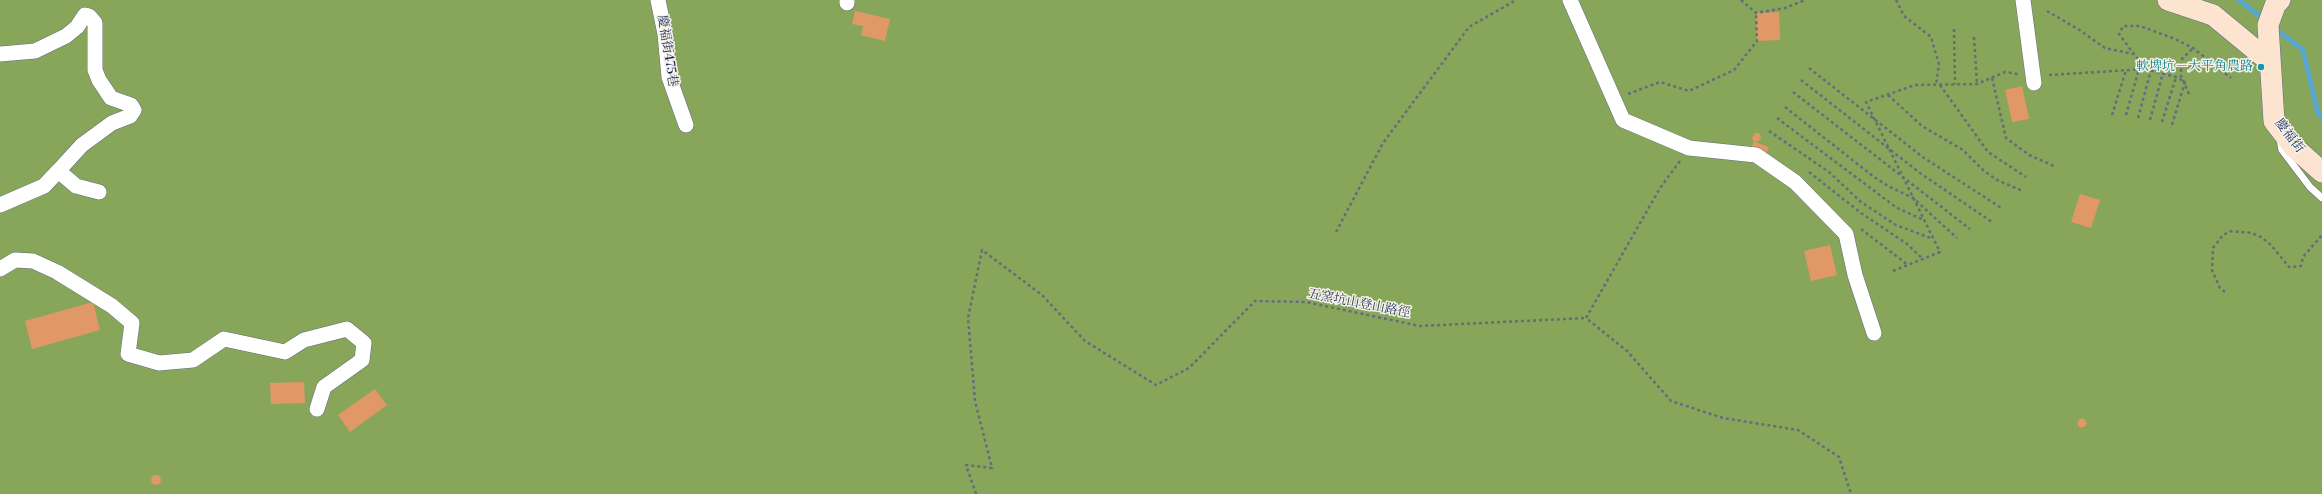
<!DOCTYPE html>
<html>
<head>
<meta charset="utf-8">
<style>
  body { margin:0 }
  canvas { display:block; background:#e9dfba }
</style>
</head>
<body>
<canvas width="2322" height="494"></canvas>
<script>
const context = document.querySelector('canvas').getContext('2d');
context.lineJoin = 'round';
function paint(path, color) {
  context.fillStyle = color;
  context.fill(path, 'evenodd');
}
function poly(rows) {
  const path = new Path2D();
  for (const r of rows) {
    if (r.length === 3) {
      path.moveTo(r[0] + r[2], r[1]);
      path.arc(r[0], r[1], r[2], 0, 2 * Math.PI);
      continue;
    }
    path.moveTo(r[0], r[1]);
    for (let i = 2; i < r.length; i += 2) path.lineTo(r[i], r[i + 1]);
  }
  return path;
}
function stroke(path, color, width, dash) {
  context.strokeStyle = color;
  context.lineWidth = width;
  context.lineCap = dash ? 'butt' : 'round';
  context.setLineDash(dash || []);
  context.stroke(path);
}
function write(font, color, halo, rows, align = 'center') {
  context.font = font + ' "Libre Bodoni","Noto Serif TC",serif';
  context.lineWidth = 3;
  context.setLineDash([]);
  context.textBaseline = 'middle';
  context.strokeStyle = halo;
  context.fillStyle = color;
  for (const [text, x, y, turn = 0] of rows) {
    context.save();
    context.translate(x, y);
    context.rotate((+turn || 0) * Math.PI / 180);
    context.textAlign = isNaN(turn) ? turn : align;
    if (halo) context.strokeText(text, 0, 0);
    context.fillText(text, 0, 0);
    context.restore();
  }
}
const forest = poly([
  [0,0,2322,0,2322,494,0,494]
]);
const stream = poly([
  [2239,0,2265,20],
  [2274,28,2303,50,2318,114,2322,117]
]);
const building = poly([
  [855,11,890,19,885,41,861,35,863,26,852,24],
  [1779,12,1780,40,1757,41,1756,13],
  [2022,86,2029,119,2012,122,2005,90],
  [1755,133,1759,133,1761,137,1760,140,1755,142,1769,147,1765,156,1749,151,1754,142,1752,138],
  [2080,194,2100,200,2091,228,2071,222],
  [1830,245,1837,275,1811,281,1804,251],
  [93,302,100,330,32,349,25,321],
  [304,382,305,403,271,404,270,383],
  [375,389,387,405,350,432,338,415],
  [2082,423,4.5],
  [156,480,5]
]);
const path = poly([
  [1741,0,1756,13,1785,8,1805,0],
  [1896,0,1904,16,1931,37,1939,64,1936,85],
  [2047,11,2078,29,2105,48,2133,54],
  [1954,29,1955,84],
  [1974,37,1977,84],
  [1809,68,1924,158,2003,209],
  [2145,69,2176,77,2185,82,2171,128],
  [2049,75,2145,69,2119,34,2123,26,2140,26,2175,39,2193,48,2231,78],
  [1992,78,2006,138,2029,155,2054,166],
  [1801,80,1920,173,1992,222],
  [1940,85,1988,152,2026,177],
  [1793,92,1970,229],
  [1628,94,1660,82,1689,91,1734,70,1757,41,1756,13],
  [2189,94,2181,76,2181,60,2193,48],
  [1888,95,1922,126,1963,150,1984,171,1997,180,2023,191],
  [1785,107,1874,177,1888,186,1913,198,1957,238],
  [2112,115,2126,70],
  [2126,115,2139,69],
  [1777,118,1897,208,1924,220],
  [2138,118,2151,70],
  [2150,120,2163,73],
  [2162,122,2176,77],
  [1769,131,1829,172,1861,202,1896,225,1933,239],
  [1680,161,1660,188,1586,318,1627,351,1671,401,1723,418,1798,430,1839,457,1851,494],
  [1809,172,1861,213,1907,244,1923,259],
  [1861,229,1908,265],
  [1336,232,1383,143,1469,27,1516,0],
  [1893,271,1940,252,1866,102,1915,85,1977,84,2005,72,2018,74],
  [2225,292,2220,288,2212,270,2213,248,2223,235,2231,231,2252,233,2261,237,2271,245,2289,267,2301,266,2303,257,2322,235],
  [976,494,966,465,992,468,975,401,968,318,982,250,1042,295,1085,341,1156,385,1189,368,1255,301,1306,302,1420,326,1586,318]
]);
const lane = poly([
  [2280,139,2282,150,2310,187,2322,198]
]);
const street = poly([
  [658,0,665,34,669,77,686,125],
  [1570,0,1623,120,1689,148,1756,155,1795,182,1846,234,1855,275,1874,333],
  [2023,0,2034,83],
  [847,3,847,0],
  [0,54,35,51,66,36,77,27,85,15,89,16,95,23,95,70,99,80,111,98,131,105,134,110,130,116,112,123,82,145,60,169,62,174,76,186,99,192],
  [0,205,44,186,60,169],
  [0,269,15,260,33,261,57,272,112,306,132,323,128,354,159,363,193,360,224,339,285,352,304,340,347,329,364,343,362,360,324,387,317,409]
]);
const secondary = poly([
  [2168,0,2213,15,2270,62],
  [2280,0,2276,3,2268,25,2274,121,2294,147,2322,172]
]);
const markers = [
  [2261,67,4,"#0f9aa8"]
];
const streetNames = [
  ["慶福街475巷",667,51,81],
  ["慶福街",2289,136,53],
  ["五窯坑山登山路徑",1359,304,11]
];
const cultureNames = [
  ["軟埤坑－大平角農路",2253,67]
];
paint(forest, '#88a659');
stroke(stream, '#56a7d0', 5);
paint(building, '#e19867');
stroke(lane, '#636d7e', 8);
stroke(street, '#636d7e', 16);
stroke(secondary, '#636d7e', 22);
stroke(path, '#636d7e', 2.5, [3, 3]);
stroke(lane, '#fff', 7);
stroke(street, '#fff', 15);
stroke(secondary, '#fde4d0', 21);
for (const [x, y, r, color] of markers) {
  const dot = new Path2D();
  dot.arc(x, y, r, 0, 2 * Math.PI);
  context.fillStyle = color;
  context.fill(dot);
  stroke(dot, '#f7f3e8', 1.5);
}
write('13px', '#1b2f5e', '#f7f3e8', streetNames);
write('13px', '#0d838f', '#f7f3e8', cultureNames, 'right');
</script>
</body>
</html>
